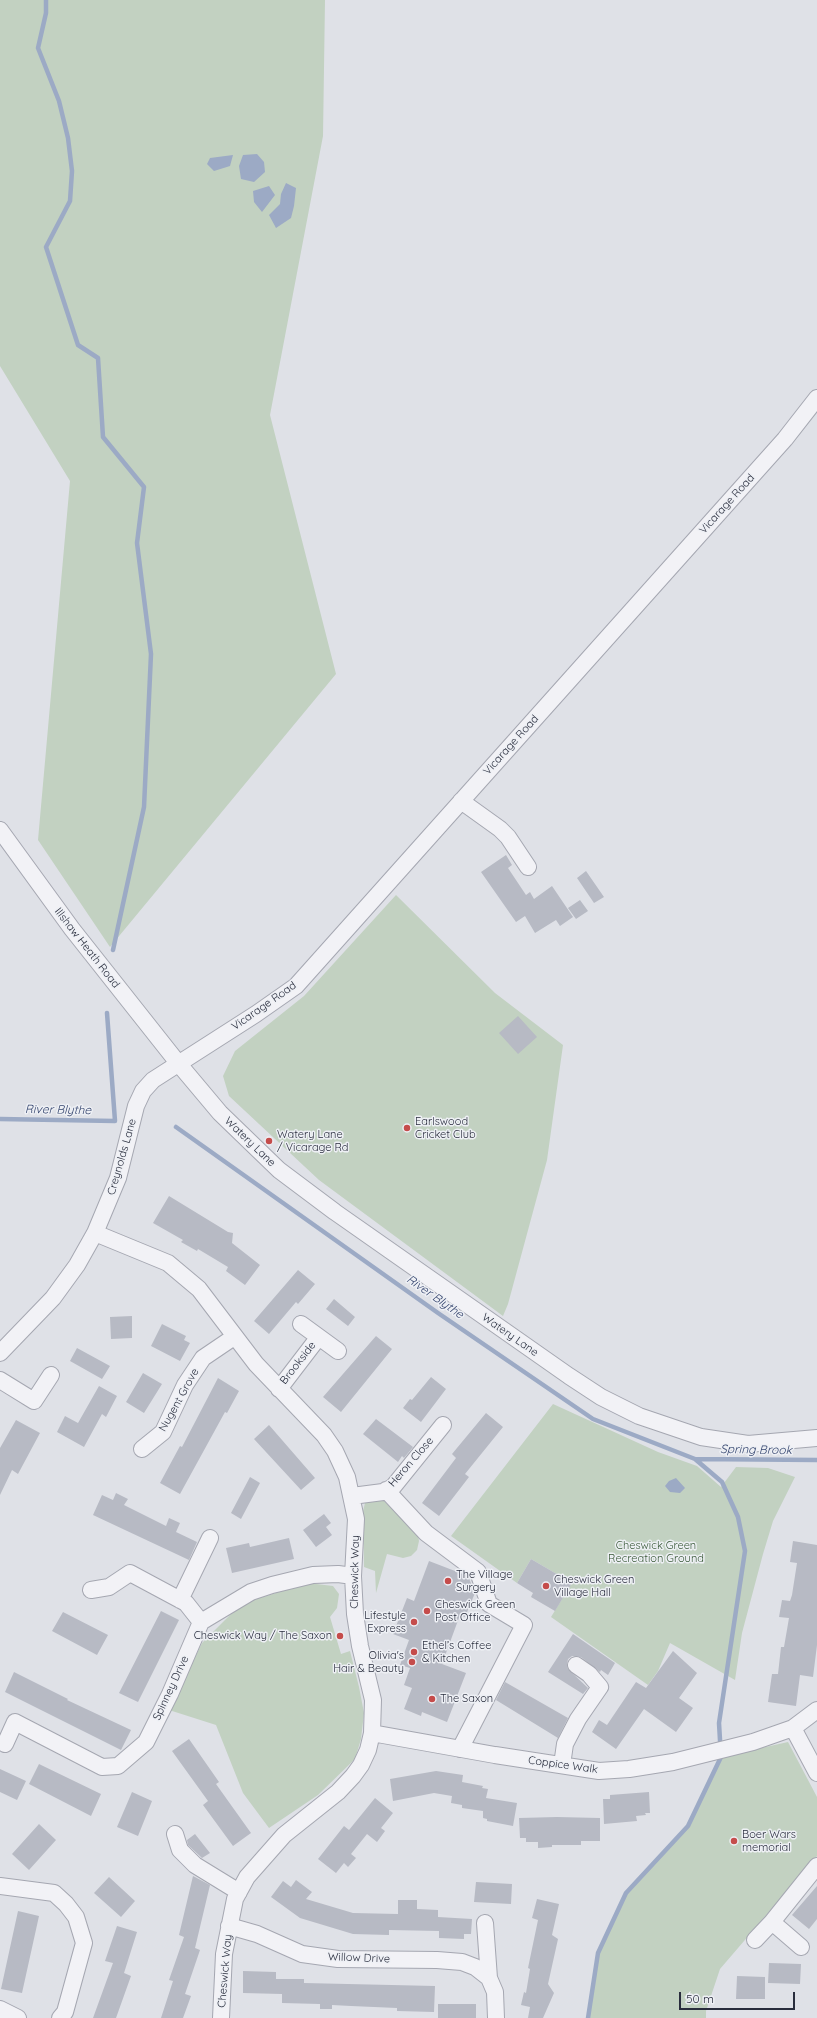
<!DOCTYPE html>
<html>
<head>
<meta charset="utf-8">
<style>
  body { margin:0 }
  #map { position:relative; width:817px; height:2018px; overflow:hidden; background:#dfe1e7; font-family:Quicksand,sans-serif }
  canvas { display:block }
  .scale { position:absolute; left:679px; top:1992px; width:116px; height:18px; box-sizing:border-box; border:2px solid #292d3d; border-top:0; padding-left:5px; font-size:12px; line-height:14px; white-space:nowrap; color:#292d3d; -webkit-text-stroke:3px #eef0f5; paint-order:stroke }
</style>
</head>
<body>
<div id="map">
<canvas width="817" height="2018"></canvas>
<div class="scale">50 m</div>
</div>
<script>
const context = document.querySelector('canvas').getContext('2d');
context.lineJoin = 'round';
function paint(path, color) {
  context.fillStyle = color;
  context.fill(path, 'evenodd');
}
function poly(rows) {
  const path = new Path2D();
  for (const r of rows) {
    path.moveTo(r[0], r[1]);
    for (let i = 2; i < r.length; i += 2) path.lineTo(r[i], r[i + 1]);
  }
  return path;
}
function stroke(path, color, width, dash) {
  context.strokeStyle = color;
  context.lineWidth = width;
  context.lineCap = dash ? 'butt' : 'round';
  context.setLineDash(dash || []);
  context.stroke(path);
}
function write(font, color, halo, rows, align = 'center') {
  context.font = font + ' Quicksand,sans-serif';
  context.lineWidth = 3;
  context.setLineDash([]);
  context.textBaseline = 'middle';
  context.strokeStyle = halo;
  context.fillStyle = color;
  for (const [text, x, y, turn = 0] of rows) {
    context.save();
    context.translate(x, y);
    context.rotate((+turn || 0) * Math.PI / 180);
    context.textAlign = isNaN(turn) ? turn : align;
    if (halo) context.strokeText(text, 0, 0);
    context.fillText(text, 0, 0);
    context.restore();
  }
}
const green = poly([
  [0,0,325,0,323,136,270,415,336,674,110,947,38,840,70,481,0,366],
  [396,895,495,993,563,1045,547,1160,508,1304,503,1316,319,1180,229,1096,223,1076,235,1051,304,996],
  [553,1404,658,1452,697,1466,721,1487,736,1467,768,1468,795,1477,773,1521,763,1554,742,1633,735,1680,670,1643,658,1671,648,1685,551,1617,572,1583,531,1559,517,1583,451,1536],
  [373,1499,383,1500,418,1535,419,1541,417,1550,411,1556,403,1558,387,1554,376,1593,375,1571,364,1567,363,1511,365,1503],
  [308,1583,333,1586,339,1594,337,1608,330,1617,341,1654,350,1651,359,1687,364,1713,361,1739,355,1759,318,1795,269,1828,243,1793,216,1725,169,1710,202,1643,230,1615,247,1602],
  [788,1742,817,1797,817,1856,720,1969,706,2011,706,2018,588,2018,598,1953,615,1914,626,1893,688,1826,721,1757]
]);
const water = poly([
  [257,154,264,162,265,172,254,182,241,179,239,166,243,155],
  [233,155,230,166,214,171,207,164,210,158],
  [286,183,296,188,294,206,291,218,276,228,269,215,280,204,281,194],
  [269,186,275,195,262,212,254,202,253,191],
  [676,1478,685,1488,680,1493,670,1492,665,1486,669,1481]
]);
const stream = poly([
  [46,0,46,13,38,48,59,101,68,138,72,171,70,201,46,247,78,345,98,358,103,437,144,487,137,543,151,654,144,807,113,950],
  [0,1119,115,1121,107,1013],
  [176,1127,438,1313,593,1419,695,1459,722,1482,738,1517,745,1551,719,1723,721,1757,688,1826,626,1893,598,1953,588,2018],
  [695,1459,817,1460]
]);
const building = poly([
  [506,855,512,865,508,868,526,895,530,892,534,899,552,886,573,917,560,926,556,920,535,933,525,916,516,922,481,872],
  [586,871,604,897,594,903,577,878],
  [580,900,588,911,576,919,568,908],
  [518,1016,537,1037,518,1054,499,1033],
  [169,1196,228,1232,233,1233,232,1243,260,1265,245,1285,226,1271,228,1267,198,1249,197,1251,181,1242,183,1240,153,1223],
  [298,1270,315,1284,298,1304,296,1302,269,1334,254,1321],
  [334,1299,355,1317,348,1326,326,1309],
  [132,1316,132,1338,111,1339,110,1317],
  [162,1324,186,1336,184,1340,190,1343,180,1361,151,1346],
  [376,1336,392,1349,341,1412,323,1397],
  [77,1348,110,1366,102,1379,70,1361],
  [143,1373,162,1384,144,1413,126,1402],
  [431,1377,446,1389,421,1422,403,1408,410,1399,412,1400],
  [218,1378,239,1391,227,1413,225,1412,180,1494,160,1483,180,1446,182,1447],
  [99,1386,117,1396,106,1417,102,1414,84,1447,57,1432,65,1416,78,1423],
  [486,1413,503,1427,465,1474,469,1477,439,1516,422,1503,456,1458,452,1454],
  [376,1419,413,1447,404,1458,402,1456,398,1462,363,1434],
  [16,1420,40,1433,18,1474,12,1470,0,1495,0,1448],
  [269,1425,315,1478,301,1490,254,1439],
  [250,1477,260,1483,241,1519,231,1513],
  [116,1493,128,1499,124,1505,166,1526,169,1518,180,1523,176,1532,197,1542,189,1560,93,1515,102,1495,113,1500],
  [324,1514,331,1523,326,1527,332,1535,316,1547,303,1530],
  [289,1538,294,1559,232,1573,226,1548,249,1543,250,1547],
  [793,1541,817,1545,817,1645,813,1677,800,1675,796,1706,768,1702,772,1674,778,1674,781,1647,784,1647,789,1618,779,1617,782,1600,790,1601,792,1595,797,1563,790,1562],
  [531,1559,572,1583,555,1611,531,1597,533,1593,517,1583],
  [429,1561,468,1576,475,1593,465,1617,460,1615,442,1664,466,1673,447,1722,422,1712,421,1716,404,1709,412,1688,404,1685,410,1668,400,1665,409,1640,393,1634,407,1598,414,1601],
  [161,1611,179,1620,138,1702,119,1693],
  [63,1612,108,1635,97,1655,52,1631],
  [573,1634,615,1663,608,1675,601,1670,600,1672,581,1657,572,1656,568,1659,567,1664,568,1669,588,1688,583,1694,548,1672],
  [673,1651,697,1673,679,1698,693,1708,676,1732,644,1709,616,1749,592,1732,599,1720,607,1725,636,1682,646,1688],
  [14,1672,68,1699,67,1700,131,1730,121,1750,5,1692],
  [505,1682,568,1718,558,1738,496,1700],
  [189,1739,219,1782,216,1784,251,1833,233,1846,203,1805,208,1801,172,1751],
  [39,1764,101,1794,91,1816,29,1784],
  [0,1769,26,1781,17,1800,0,1792],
  [436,1771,463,1775,462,1782,483,1786,482,1788,488,1789,486,1798,517,1803,513,1826,487,1821,487,1819,483,1818,483,1811,462,1808,462,1805,451,1803,452,1796,434,1793,393,1801,390,1779],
  [132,1792,152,1801,138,1836,117,1827],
  [649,1792,650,1813,645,1813,646,1815,636,1816,637,1821,604,1824,603,1799,610,1799,610,1795],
  [375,1798,393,1813,381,1828,385,1831,377,1842,367,1834,351,1854,356,1858,348,1867,344,1863,336,1873,318,1859,344,1826,349,1830],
  [557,1817,600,1818,600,1841,581,1841,581,1845,552,1845,552,1847,538,1848,538,1842,526,1842,526,1838,520,1838,519,1818],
  [39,1824,56,1840,29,1870,12,1854],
  [195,1834,210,1853,202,1858,188,1845,187,1840],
  [193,1876,210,1885,195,1948,200,1950,185,1994,191,1996,183,2018,161,2018,173,1981,169,1980,184,1937,179,1935],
  [109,1877,135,1901,121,1917,94,1893],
  [296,1880,312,1892,306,1899,353,1913,398,1914,398,1900,417,1900,417,1909,438,1910,438,1917,472,1919,471,1934,464,1934,464,1939,439,1938,439,1931,389,1930,389,1935,353,1934,300,1918,271,1897,283,1881,291,1887],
  [476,1882,512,1884,511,1904,474,1902],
  [817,1886,817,1919,809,1929,792,1915],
  [537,1899,559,1904,552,1935,558,1939,548,1984,554,1993,543,2018,528,2018,530,2007,521,2005,524,1992,526,1993,530,1969,528,1968,538,1920,532,1918],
  [18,1911,39,1916,22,1993,1,1989],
  [117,1926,137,1932,124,1973,131,1976,116,2018,93,2018,113,1963,105,1961],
  [769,1963,801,1964,800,1984,768,1983],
  [243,1971,276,1972,276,1979,304,1979,304,1983,435,1986,434,2012,397,2011,397,2008,351,2006,332,2005,332,2009,320,2009,320,2004,282,2003,282,1994,243,1993],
  [737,1976,765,1977,765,1999,736,1999],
  [438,2004,476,2004,476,2018,438,2018]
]);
const minor = poly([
  [461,801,500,829,508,837,528,867],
  [0,830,72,929,178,1063,220,1113,279,1170,335,1212,569,1376,601,1397,639,1416,701,1437,748,1444,817,1438],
  [95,1233,168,1263,199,1289,256,1364,324,1435,335,1451,347,1477,356,1519,353,1576,355,1614,360,1646,373,1700,372,1733,368,1750,361,1765,353,1776,338,1792,284,1835,247,1877,235,1899,224,1954,221,2018],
  [301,1324,338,1351],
  [0,1353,53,1298,77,1265,95,1233,118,1178,136,1106,143,1091,153,1080,256,1014,296,986,785,439,817,398],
  [0,1380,34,1401,51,1375],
  [279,1389,318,1338],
  [142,1449,163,1432,185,1385,203,1358,234,1337],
  [386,1490,426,1533,478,1572,489,1604,524,1625,460,1749],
  [352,1496,383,1492,393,1487,443,1425],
  [91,1590,109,1587,130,1573,186,1603,201,1622],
  [180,1600,210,1538],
  [793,1728,817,1773],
  [372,1733,495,1755,599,1771,629,1769,673,1762,753,1742,793,1728,817,1710],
  [5,1744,15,1722,102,1767,118,1766,146,1742,170,1694,201,1622,251,1592,272,1585,313,1575,338,1574,353,1576],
  [562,1765,565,1744,578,1719,600,1687,589,1674,576,1665],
  [175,1834,180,1850,195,1865,239,1892],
  [0,1886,54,1893,66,1904,76,1917,84,1943,65,2012,60,2018],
  [772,1922,801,1947],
  [485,1923,489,1978],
  [229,1926,257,1934,302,1954,338,1959,437,1960,462,1962,475,1967,489,1978,495,1992,496,2018],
  [755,1940,772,1922,817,1866],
  [0,2009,18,2018]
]);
const markers = [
  [407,1128,4,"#c54c4b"],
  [269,1141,4,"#c54c4b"],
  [448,1581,4,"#c54c4b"],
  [546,1586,4,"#c54c4b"],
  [427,1611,4,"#c54c4b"],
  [414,1622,4,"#c54c4b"],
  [340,1636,4,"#c54c4b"],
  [414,1652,4,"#c54c4b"],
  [412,1662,4,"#c54c4b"],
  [432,1699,4,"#c54c4b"],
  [734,1841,4,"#c54c4b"]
];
const streetNames = [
  ["Vicarage Road",727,504,-48],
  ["Vicarage Road",511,745,-48],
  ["Illshaw Heath Road",87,948,52],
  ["Vicarage Road",264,1006,-35],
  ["Watery Lane",250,1142,44],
  ["Creynolds Lane",122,1157,-74],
  ["Watery Lane",510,1335,35],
  ["Brookside",298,1363,-52],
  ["Nugent Grove",179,1400,-61],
  ["Heron Close",411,1462,-49],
  ["Cheswick Way",355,1572,-89],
  ["Spinney Drive",171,1688,-65],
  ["Coppice Walk",563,1765,8],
  ["Willow Drive",359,1958,2],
  ["Cheswick Way",225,1971,-85]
];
const poiNames = [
  ["Earlswood",415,1122],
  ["Cricket Club",415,1135],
  ["Watery Lane",277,1135],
  ["/ Vicarage Rd",277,1148],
  ["The Village",456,1575],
  ["Surgery",456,1588],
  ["Cheswick Green",554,1580],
  ["Village Hall",554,1593],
  ["Cheswick Green",435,1605],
  ["Post Office",435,1618],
  ["Lifestyle",406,1616,"right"],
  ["Express",406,1629,"right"],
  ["Cheswick Way / The Saxon",332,1636,"right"],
  ["Ethel’s Coffee",422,1646],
  ["& Kitchen",422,1659],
  ["Olivia's",404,1656,"right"],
  ["Hair & Beauty",404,1669,"right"],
  ["The Saxon",440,1699],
  ["Boer Wars",742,1835],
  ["memorial",742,1848]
];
const parkNames = [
  ["Cheswick Green",656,1546],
  ["Recreation Ground",656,1559]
];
const waterNames = [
  ["River Blythe",58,1110,1],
  ["River Blythe",435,1297,35],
  ["Spring Brook",756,1450,1]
];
paint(green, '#c2d1c1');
paint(water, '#9caac5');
stroke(stream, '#9caac5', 4.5);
paint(building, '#b7bac4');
stroke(minor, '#a5a7b1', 18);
stroke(minor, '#f2f2f6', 16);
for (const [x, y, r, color] of markers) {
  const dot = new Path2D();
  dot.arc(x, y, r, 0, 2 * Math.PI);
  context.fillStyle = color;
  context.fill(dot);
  stroke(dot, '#eef0f5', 1.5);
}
write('11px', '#292d3d', '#eef0f5', streetNames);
write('11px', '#292d3d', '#eef0f5', poiNames, 'left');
write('11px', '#385837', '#eef0f5', parkNames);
write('italic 12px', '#36466f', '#eef0f5', waterNames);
</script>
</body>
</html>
